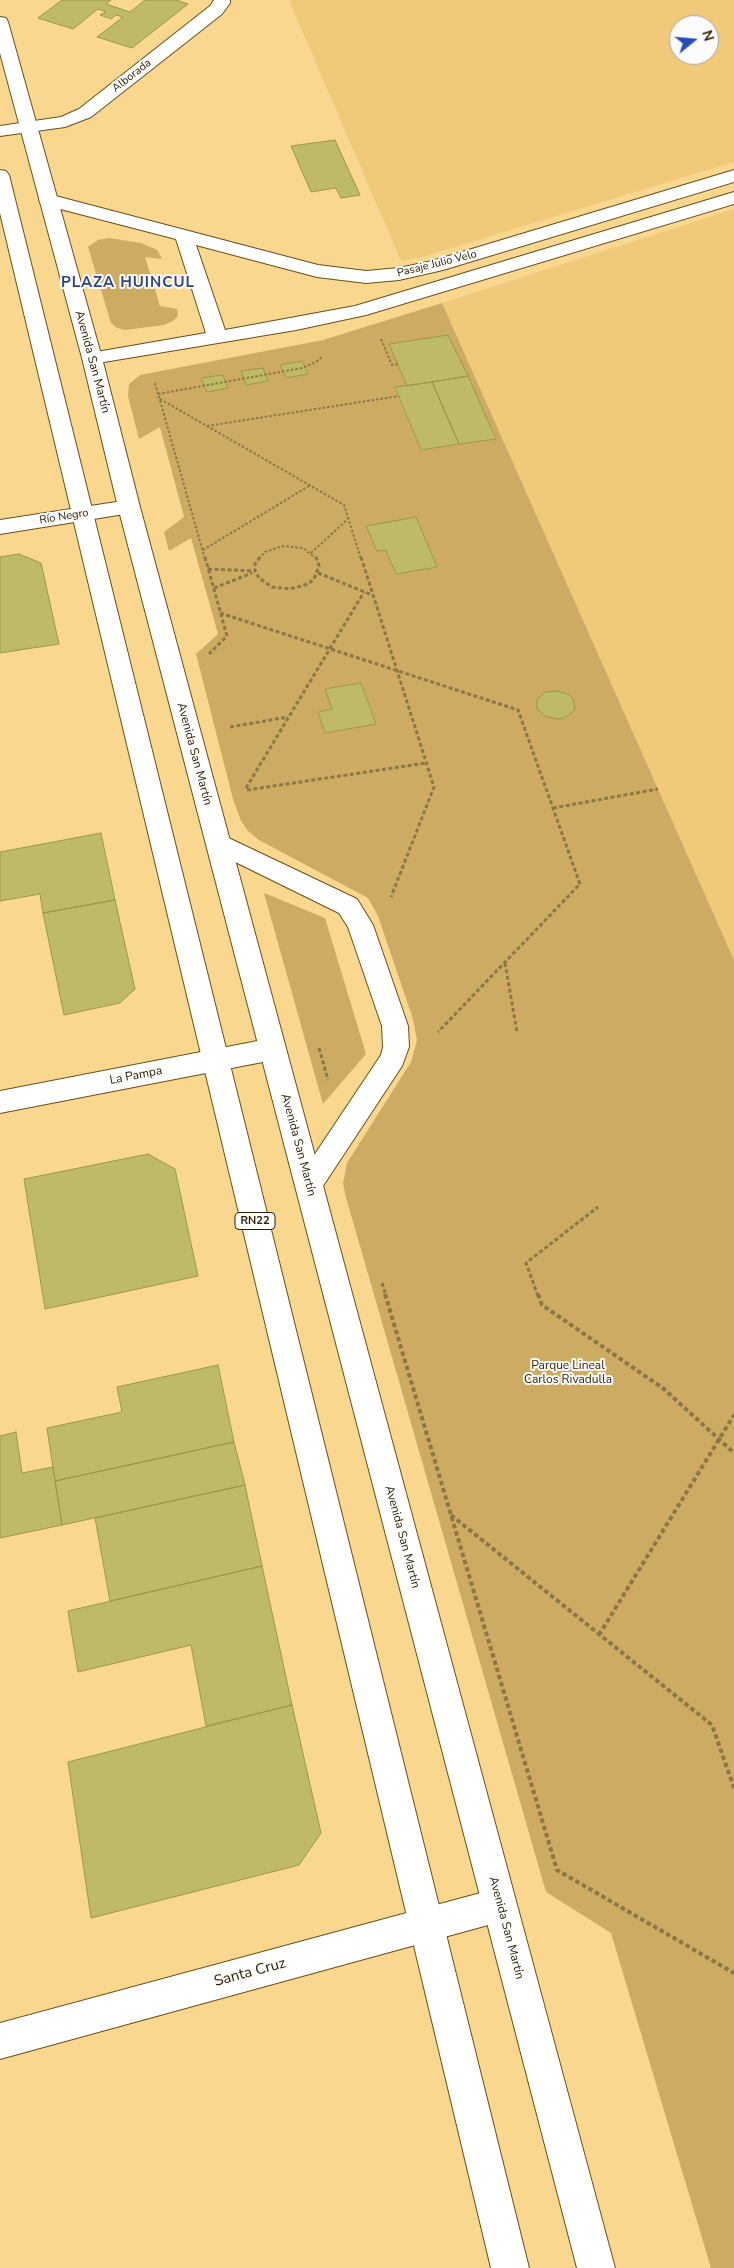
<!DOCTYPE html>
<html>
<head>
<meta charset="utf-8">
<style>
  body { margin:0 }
  #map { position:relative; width:734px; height:2268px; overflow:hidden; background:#f9d78f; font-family:"Nunito Sans",sans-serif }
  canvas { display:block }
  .north { position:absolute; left:669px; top:15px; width:50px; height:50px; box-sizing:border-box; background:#fcfcfc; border:1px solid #a9a498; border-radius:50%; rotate:73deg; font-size:14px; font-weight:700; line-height:20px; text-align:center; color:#2d2002 }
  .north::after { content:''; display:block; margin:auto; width:18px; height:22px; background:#274ebd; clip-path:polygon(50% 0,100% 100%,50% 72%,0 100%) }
</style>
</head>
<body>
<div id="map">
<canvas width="734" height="2268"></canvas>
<div class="north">N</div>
</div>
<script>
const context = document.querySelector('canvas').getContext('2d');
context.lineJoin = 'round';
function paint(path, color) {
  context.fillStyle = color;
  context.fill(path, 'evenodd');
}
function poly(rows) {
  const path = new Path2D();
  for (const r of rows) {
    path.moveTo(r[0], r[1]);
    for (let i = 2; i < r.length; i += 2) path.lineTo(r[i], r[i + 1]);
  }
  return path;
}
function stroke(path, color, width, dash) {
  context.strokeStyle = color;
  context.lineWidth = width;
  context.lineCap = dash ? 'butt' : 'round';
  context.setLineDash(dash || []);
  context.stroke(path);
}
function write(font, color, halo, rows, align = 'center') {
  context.font = font + ' "Nunito Sans",sans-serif';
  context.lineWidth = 4;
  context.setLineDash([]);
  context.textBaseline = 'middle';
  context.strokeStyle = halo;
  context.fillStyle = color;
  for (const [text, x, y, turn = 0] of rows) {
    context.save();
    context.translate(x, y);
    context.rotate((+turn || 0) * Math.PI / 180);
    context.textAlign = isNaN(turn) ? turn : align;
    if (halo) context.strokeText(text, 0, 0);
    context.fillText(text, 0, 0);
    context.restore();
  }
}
const built = poly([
  [289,0,734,0,734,162,422,257,401,261],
  [679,25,709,25,709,55,679,55],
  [734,209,734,960,442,303]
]);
const green = poly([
  [109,238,141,243,157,250,162,259,145,257,160,306,177,309,178,316,173,321,164,325,126,330,117,328,111,323,88,247,98,240],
  [442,303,734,960,734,2268,711,2268,611,1933,546,1892,345,1194,343,1183,347,1163,411,1062,417,1040,413,1019,378,916,368,898,259,840,248,831,241,821,233,799,196,654,218,634,191,538,169,551,164,532,184,517,160,427,139,439,128,396,129,384,140,375,323,340],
  [448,335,496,438,421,450,395,388,407,386,389,344],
  [416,517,437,567,396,574,386,550,377,551,367,526],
  [361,683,376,724,325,733,318,712,332,709,326,689],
  [264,893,325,918,366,1054,323,1104]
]);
const building = poly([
  [62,0,111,0,106,4,130,12,145,0,176,0,188,4,132,48,97,37,123,17,116,15,111,19,100,15,106,12,98,9,73,29,38,18,62,0],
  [335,140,360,195,341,198,336,188,311,192,291,146,335,140],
  [448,335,468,376,407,386,389,344,448,335],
  [302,361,308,374,286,378,280,365,302,361],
  [263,368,268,381,246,385,241,371,263,368],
  [223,375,228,388,207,392,201,378,223,375],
  [468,376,496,439,459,444,432,382,468,376],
  [432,382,459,444,421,450,395,387,432,382],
  [416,517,437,567,396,574,386,550,377,551,366,526,416,517],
  [19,554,41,563,59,644,0,653,0,557,19,554],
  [361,683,376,724,325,733,318,712,332,709,325,689,361,683],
  [557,691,570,695,573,699,575,708,573,712,564,718,557,719,545,716,537,709,537,700,545,692,557,691],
  [101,833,115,900,43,913,40,894,0,901,0,852,101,833],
  [115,900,135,989,120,1003,64,1015,43,913,115,900],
  [148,1154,175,1169,198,1276,45,1309,24,1179,148,1154],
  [218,1365,234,1442,55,1481,47,1428,122,1412,117,1387,218,1365],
  [16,1432,22,1473,53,1467,62,1525,0,1538,0,1436,16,1432],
  [234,1442,245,1485,62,1525,55,1481,234,1442],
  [245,1485,262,1566,110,1601,95,1518,245,1485],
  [262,1566,292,1705,206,1726,191,1645,78,1672,68,1611,262,1566],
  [292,1705,321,1833,299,1865,91,1918,68,1762,292,1705]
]);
const pathFar2 = poly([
  [381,339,392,365,398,364],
  [155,383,205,559],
  [158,394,302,368,316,362,323,356],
  [160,399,344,505,361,559],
  [207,426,399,396],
  [203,550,309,486],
  [311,553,348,519],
  [259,559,265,552,283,546,303,548,317,559]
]);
const pathFar1 = poly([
  [205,557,227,636,209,654],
  [260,557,255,564,255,571,259,578,272,587,290,589,308,584,314,579,319,566,316,557],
  [361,557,434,787,391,897],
  [208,569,255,571],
  [318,573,372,595],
  [214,588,252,573],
  [220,613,518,710,580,884,438,1032],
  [230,727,288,717],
  [246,788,364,592],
  [247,790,426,763],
  [553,808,658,789],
  [505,963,517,1032],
  [319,1048,328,1080],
  [382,1283,386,1296],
  [538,1296,526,1263,598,1207]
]);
const path = poly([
  [385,1294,557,1870,734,1973],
  [538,1294,542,1305,664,1389,734,1453],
  [451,1515,712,1725,734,1788],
  [599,1635,734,1415]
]);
const minor = poly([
  [214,0,230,0,230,3,222,14,91,117,65,127,0,136,0,126,61,117,79,109,210,6,214,0],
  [129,500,137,502,140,507,137,512,0,534,0,520,129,500],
  [218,833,357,899,373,925,408,1026,409,1047,402,1066,319,1192,309,1196,299,1192,295,1184,381,1055,383,1047,382,1026,348,927,339,913,209,849,206,842,209,835,218,833],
  [273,1038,282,1041,286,1049,282,1057,273,1060,0,1113,0,1091,273,1038],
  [499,1888,511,1893,516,1905,511,1917,499,1922,0,2059,0,2023,499,1888]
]);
const major = poly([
  [734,170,734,182,443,270,399,280,366,283,317,277,196,245,225,330,355,306,734,192,734,204,366,315,296,330,92,364,85,362,82,358,85,354,206,333,176,239,41,204,39,200,41,196,48,194,318,265,366,271,399,268,432,261,734,170]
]);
const highway = poly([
  [0,17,6,18,8,22,102,358,140,507,615,2268,577,2268,118,507,82,358,0,53,0,17],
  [0,170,6,171,9,175,529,2268,491,2268,0,213,0,170]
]);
const farStreetnames = [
  ["Alborada",132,76,-38],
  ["Pasaje Julio Velo",437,264,-14],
  ["Río Negro",64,517,-9]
];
const shields = [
  [255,1221,40]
];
const shieldNames = [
  ["RN22",255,1221]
];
const streetNames = [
  ["Avenida San Martín",92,362,75],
  ["Avenida San Martín",194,754,75],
  ["La Pampa",136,1076,-11],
  ["Avenida San Martín",298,1145,75],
  ["Avenida San Martín",402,1537,75],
  ["Avenida San Martín",506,1928,75]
];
const parkNames = [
  ["Parque Lineal",568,1366],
  ["Carlos Rivadulla",568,1380]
];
const farDistrictnames = [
  ["PLAZA HUINCUL",128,283]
];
const nearStreetnames = [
  ["Santa Cruz",250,1973,-15]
];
paint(built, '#f0ca7a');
paint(green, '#cdab63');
paint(building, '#bfba65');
stroke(building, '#9c974b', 1);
stroke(minor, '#685018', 2);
stroke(major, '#685018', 2);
stroke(highway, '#685018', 2);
stroke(pathFar2, '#8e7745', 2, [2.5, 2]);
stroke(pathFar1, '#8e7745', 3, [4, 2.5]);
stroke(path, '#8e7745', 4, [4.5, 3]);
paint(minor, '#fff');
paint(major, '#fff');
paint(highway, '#fff');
write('11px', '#2d2002', '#fcfcfc', farStreetnames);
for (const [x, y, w] of shields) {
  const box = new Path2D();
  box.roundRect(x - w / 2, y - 8.5, w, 17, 4);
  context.fillStyle = '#fcfcfc';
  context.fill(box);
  stroke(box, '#2d2002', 1);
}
write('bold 11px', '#2d2002', null, shieldNames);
write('12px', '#2d2002', '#fcfcfc', streetNames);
write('12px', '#362703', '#fcfcfc', parkNames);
context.letterSpacing = '1px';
write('bold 15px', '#2d457d', '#fcfcfc', farDistrictnames);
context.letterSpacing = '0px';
write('15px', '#2d2002', '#fcfcfc', nearStreetnames);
</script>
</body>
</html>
